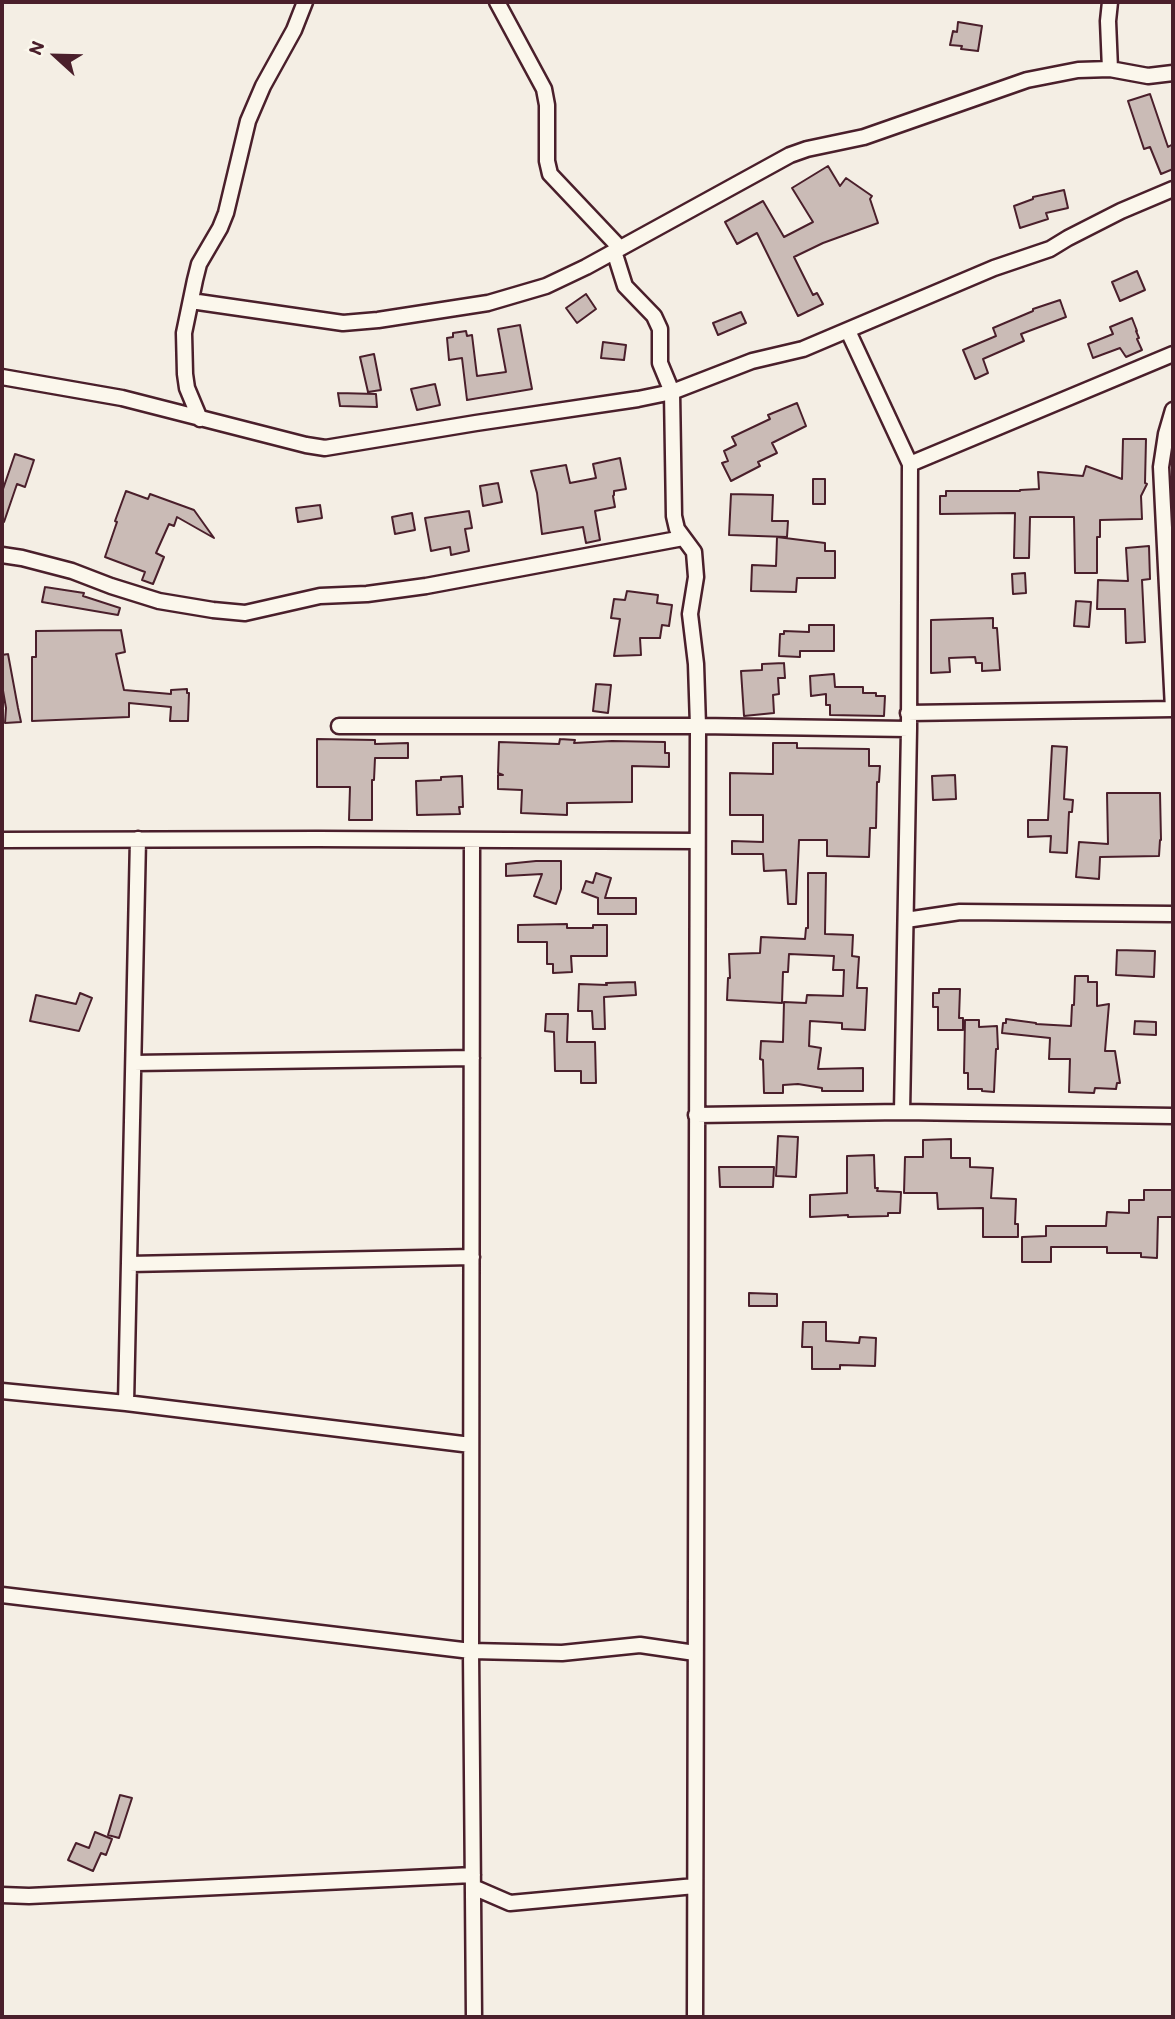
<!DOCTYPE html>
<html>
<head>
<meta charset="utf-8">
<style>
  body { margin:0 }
  #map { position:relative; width:1175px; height:2019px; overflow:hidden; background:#f4eee4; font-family:Itim,sans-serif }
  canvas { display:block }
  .frame { position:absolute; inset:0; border:4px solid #4a1f2b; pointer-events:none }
  .north { position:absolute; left:21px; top:21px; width:70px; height:70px; -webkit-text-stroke:5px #fbf7ec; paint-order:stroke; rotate:292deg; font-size:19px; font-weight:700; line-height:28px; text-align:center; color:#4a1f2b }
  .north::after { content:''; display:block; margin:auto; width:24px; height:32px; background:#4a1f2b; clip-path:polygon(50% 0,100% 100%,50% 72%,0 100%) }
</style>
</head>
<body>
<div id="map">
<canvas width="1175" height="2019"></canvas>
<div class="frame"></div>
<div class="north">N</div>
</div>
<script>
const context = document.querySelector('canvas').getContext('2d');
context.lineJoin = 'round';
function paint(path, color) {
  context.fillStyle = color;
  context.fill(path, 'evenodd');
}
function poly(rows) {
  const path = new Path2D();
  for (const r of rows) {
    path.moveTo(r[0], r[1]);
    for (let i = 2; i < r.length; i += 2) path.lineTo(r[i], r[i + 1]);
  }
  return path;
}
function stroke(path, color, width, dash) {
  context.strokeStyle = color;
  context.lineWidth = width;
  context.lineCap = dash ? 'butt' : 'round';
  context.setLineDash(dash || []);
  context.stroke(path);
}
const building = poly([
  [958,22,982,26,978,51,961,49,962,46,950,45,953,31,957,32,958,22],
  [1150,94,1168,147,1173,144,1173,169,1161,174,1150,147,1144,149,1128,101,1150,94],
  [828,166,840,186,846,178,872,196,870,199,878,223,823,243,794,257,813,295,817,293,823,304,798,316,757,233,737,244,725,222,763,201,784,237,813,222,792,188,828,166],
  [1064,190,1068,208,1046,213,1048,219,1020,228,1014,206,1033,199,1033,197,1064,190],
  [1137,271,1145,290,1120,301,1112,282,1137,271],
  [586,294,596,309,577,323,566,308,586,294],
  [1060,300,1066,317,1021,334,1024,341,983,359,988,373,975,379,963,350,996,336,993,328,1033,311,1033,309,1060,300],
  [741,312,746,323,718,335,713,323,741,312],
  [1132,318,1137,331,1136,331,1139,338,1137,339,1142,350,1126,357,1120,348,1093,358,1088,344,1113,334,1110,327,1132,318],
  [520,325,532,389,467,400,462,358,449,360,447,338,453,337,453,333,466,331,467,336,472,335,477,376,506,372,498,329,520,325],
  [603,342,626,345,624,360,601,358,603,342],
  [374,354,381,390,368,392,360,357,374,354],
  [435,384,440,405,417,410,411,389,435,384],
  [338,393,376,394,377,407,340,406,338,393],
  [797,403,806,426,772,443,777,453,758,462,760,466,731,481,722,463,728,461,724,451,736,445,732,437,770,419,768,415,797,403],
  [1123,439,1146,439,1145,483,1147,484,1141,496,1142,519,1100,520,1100,537,1097,537,1097,573,1075,573,1074,517,1030,517,1029,558,1014,558,1015,513,940,514,940,496,946,496,946,491,1020,491,1020,490,1039,489,1038,472,1083,476,1086,466,1122,479,1123,439],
  [15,454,34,460,25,487,17,484,4,522,2,522,2,492,15,454],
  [620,458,626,489,614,491,614,495,613,496,615,507,595,511,600,540,586,543,583,527,542,534,537,493,531,471,566,465,570,483,596,478,593,464,620,458],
  [813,479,825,479,825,504,813,504,813,479],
  [498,483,502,502,483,506,480,486,498,483],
  [126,491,148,499,150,494,194,510,214,538,177,517,174,526,169,524,156,553,164,557,153,584,142,580,145,572,105,557,117,522,115,521,126,491],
  [731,494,773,495,772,521,788,521,787,537,729,535,731,494],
  [320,505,322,518,298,522,296,508,320,505],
  [469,511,472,528,465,529,469,551,451,555,450,547,431,551,425,518,469,511],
  [412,513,415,530,395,534,392,517,412,513],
  [777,537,825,543,825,551,835,551,835,578,797,578,796,592,751,591,752,565,776,566,777,537],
  [1149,546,1150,579,1142,580,1145,642,1126,643,1125,609,1097,609,1098,580,1128,581,1126,548,1149,546],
  [1025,573,1026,593,1013,594,1012,574,1025,573],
  [45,587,84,593,83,596,120,608,118,615,42,602,45,587],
  [627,591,658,595,657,603,672,605,669,626,662,625,660,638,640,638,641,655,614,656,620,619,611,618,614,599,625,600,627,591],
  [1076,601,1091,602,1089,627,1074,626,1076,601],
  [993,618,993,628,997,628,1000,670,982,671,982,663,976,663,975,657,949,658,950,672,931,673,931,620,993,618],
  [809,625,834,625,834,651,800,651,800,657,779,656,780,634,784,634,784,631,809,632,809,625],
  [121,630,125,652,116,654,124,690,171,694,171,690,187,689,187,693,189,693,188,721,170,721,171,707,129,703,129,717,32,721,32,657,36,657,36,631,121,630],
  [8,654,18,708,21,722,5,723,6,708,2,685,2,655,8,654],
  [784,663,785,678,778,678,779,694,773,695,774,713,744,716,741,671,762,670,762,664,784,663],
  [834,674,835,687,863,687,863,693,876,693,876,696,885,696,884,716,830,715,830,705,826,705,826,694,811,696,810,676,834,674],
  [596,684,611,685,608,713,593,711,596,684],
  [317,739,375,740,375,744,408,743,408,758,375,758,374,780,372,780,372,820,349,820,350,787,317,787,317,739],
  [560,739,575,740,574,743,612,741,665,742,665,753,669,753,669,767,632,766,632,802,567,803,567,815,521,813,522,790,498,789,498,775,503,775,498,773,499,742,559,744,560,739],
  [773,743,797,743,797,748,869,749,869,766,880,766,879,782,877,782,876,828,870,828,869,857,827,856,827,840,799,840,796,904,788,904,786,870,764,871,763,854,732,854,732,841,763,842,763,815,730,815,730,773,773,774,773,743],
  [1052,746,1067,747,1064,799,1073,800,1072,812,1069,812,1067,853,1050,852,1051,836,1028,837,1028,820,1048,820,1052,746],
  [955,775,956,799,933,800,932,776,955,775],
  [462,776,463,807,459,807,460,814,417,815,416,781,441,780,441,777,462,776],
  [1107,793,1160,793,1161,840,1160,840,1159,856,1100,857,1099,879,1076,877,1079,842,1108,844,1107,793],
  [536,861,561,861,561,889,556,904,534,896,542,874,506,876,506,864,536,861],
  [596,873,611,878,605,898,636,898,636,914,598,914,598,898,582,892,586,881,593,883,596,873],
  [808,873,826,873,825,934,853,935,852,956,859,957,857,988,867,988,865,1030,842,1029,842,1023,810,1021,809,1046,821,1048,818,1069,863,1068,863,1091,822,1091,822,1088,798,1084,783,1085,783,1093,764,1093,763,1060,760,1059,761,1041,783,1042,784,1002,806,1003,807,995,843,996,844,970,833,970,834,956,789,954,788,972,783,972,782,1003,727,1000,728,978,730,978,729,954,760,953,761,937,805,939,806,928,808,928,808,873],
  [567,924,567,928,593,928,593,925,607,925,607,956,571,956,572,972,553,973,553,964,547,964,547,942,518,942,518,925,567,924],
  [1117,950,1155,951,1154,977,1116,975,1117,950],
  [1075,976,1088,976,1088,982,1097,982,1097,1006,1109,1004,1105,1051,1115,1051,1120,1083,1117,1083,1116,1089,1095,1088,1094,1093,1069,1092,1070,1059,1049,1059,1050,1038,1002,1033,1003,1023,1006,1023,1006,1019,1036,1023,1036,1024,1071,1026,1072,1005,1074,1005,1075,976],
  [635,982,636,995,604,997,605,1029,593,1029,592,1011,578,1011,579,984,607,985,606,983,635,982],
  [939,989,960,989,959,1018,963,1018,963,1030,938,1030,938,1007,933,1007,933,993,939,993,939,989],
  [80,993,92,998,79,1031,30,1021,36,995,76,1004,80,993],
  [546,1014,568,1014,567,1042,595,1042,596,1083,581,1083,581,1071,555,1071,554,1032,545,1031,546,1014],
  [965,1020,979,1020,979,1027,997,1026,998,1049,996,1049,994,1092,982,1091,982,1089,968,1089,968,1073,964,1073,965,1020],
  [1135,1021,1156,1022,1156,1035,1134,1034,1135,1021],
  [778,1136,798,1137,796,1177,776,1176,778,1136],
  [951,1139,951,1158,970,1158,970,1167,993,1168,991,1198,1016,1199,1015,1224,1018,1224,1018,1237,983,1237,983,1208,938,1209,937,1193,904,1193,905,1157,923,1157,923,1140,951,1139],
  [874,1155,875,1188,878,1188,877,1191,901,1192,900,1213,888,1213,888,1216,848,1217,848,1215,810,1217,810,1195,847,1193,847,1156,874,1155],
  [719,1167,774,1167,773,1187,720,1187,719,1167],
  [1144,1190,1173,1190,1173,1217,1158,1217,1157,1258,1141,1257,1141,1253,1107,1253,1107,1247,1051,1247,1051,1262,1022,1262,1022,1237,1046,1236,1046,1226,1106,1226,1107,1212,1129,1213,1129,1200,1144,1200,1144,1190],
  [749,1293,777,1294,777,1306,749,1306,749,1293],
  [803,1322,826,1322,826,1341,859,1343,860,1337,876,1338,875,1366,840,1365,840,1369,812,1369,812,1347,802,1347,803,1322],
  [120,1795,132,1798,119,1838,108,1835,120,1795],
  [95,1832,112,1839,106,1855,101,1853,93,1871,68,1860,76,1843,89,1848,95,1832]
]);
const minor = poly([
  [497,2,544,89,547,105,547,161,550,174,620,248],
  [1110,69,1108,21,1110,2],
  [614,251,625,286,654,316,660,329,660,363,672,392,674,516,677,529,694,552,696,577,690,614,696,664,698,726,695,2017],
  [191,301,343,323,378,320,488,303,546,286,586,267,790,155,807,149,864,137,1027,80,1078,70,1110,69,1148,76,1173,73],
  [848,331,910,464,909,729,902,1112],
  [2,377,122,398,306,445,325,448,476,423,638,399,672,392,752,361,803,349,994,268,1050,249,1068,238,1121,211,1173,189],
  [200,419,187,388,185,374,184,333,195,280,199,264,220,228,226,213,248,121,263,86,294,30,305,2],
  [910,464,1173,354],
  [2,555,22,558,72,571,111,586,159,601,213,610,245,613,320,596,367,594,426,586,683,538],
  [1173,709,1161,467,1166,434,1173,410],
  [908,713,1173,709],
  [339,726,698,726,909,729],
  [2,840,318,839,697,841],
  [472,840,471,1651,474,2017],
  [906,920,960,912,1173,914],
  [134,1063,472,1058],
  [696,1115,902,1112,1173,1116],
  [129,1264,472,1257],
  [2,1391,126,1403,471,1445],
  [126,1403,138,839],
  [2,1595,471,1651,562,1653,640,1645,695,1653],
  [473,1887,510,1903,695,1886],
  [2,1895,29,1896,473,1875]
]);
paint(building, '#cabbb6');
stroke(building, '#4a1f2b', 2);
stroke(minor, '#4a1f2b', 19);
stroke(minor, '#fbf7ec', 14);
</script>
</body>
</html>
